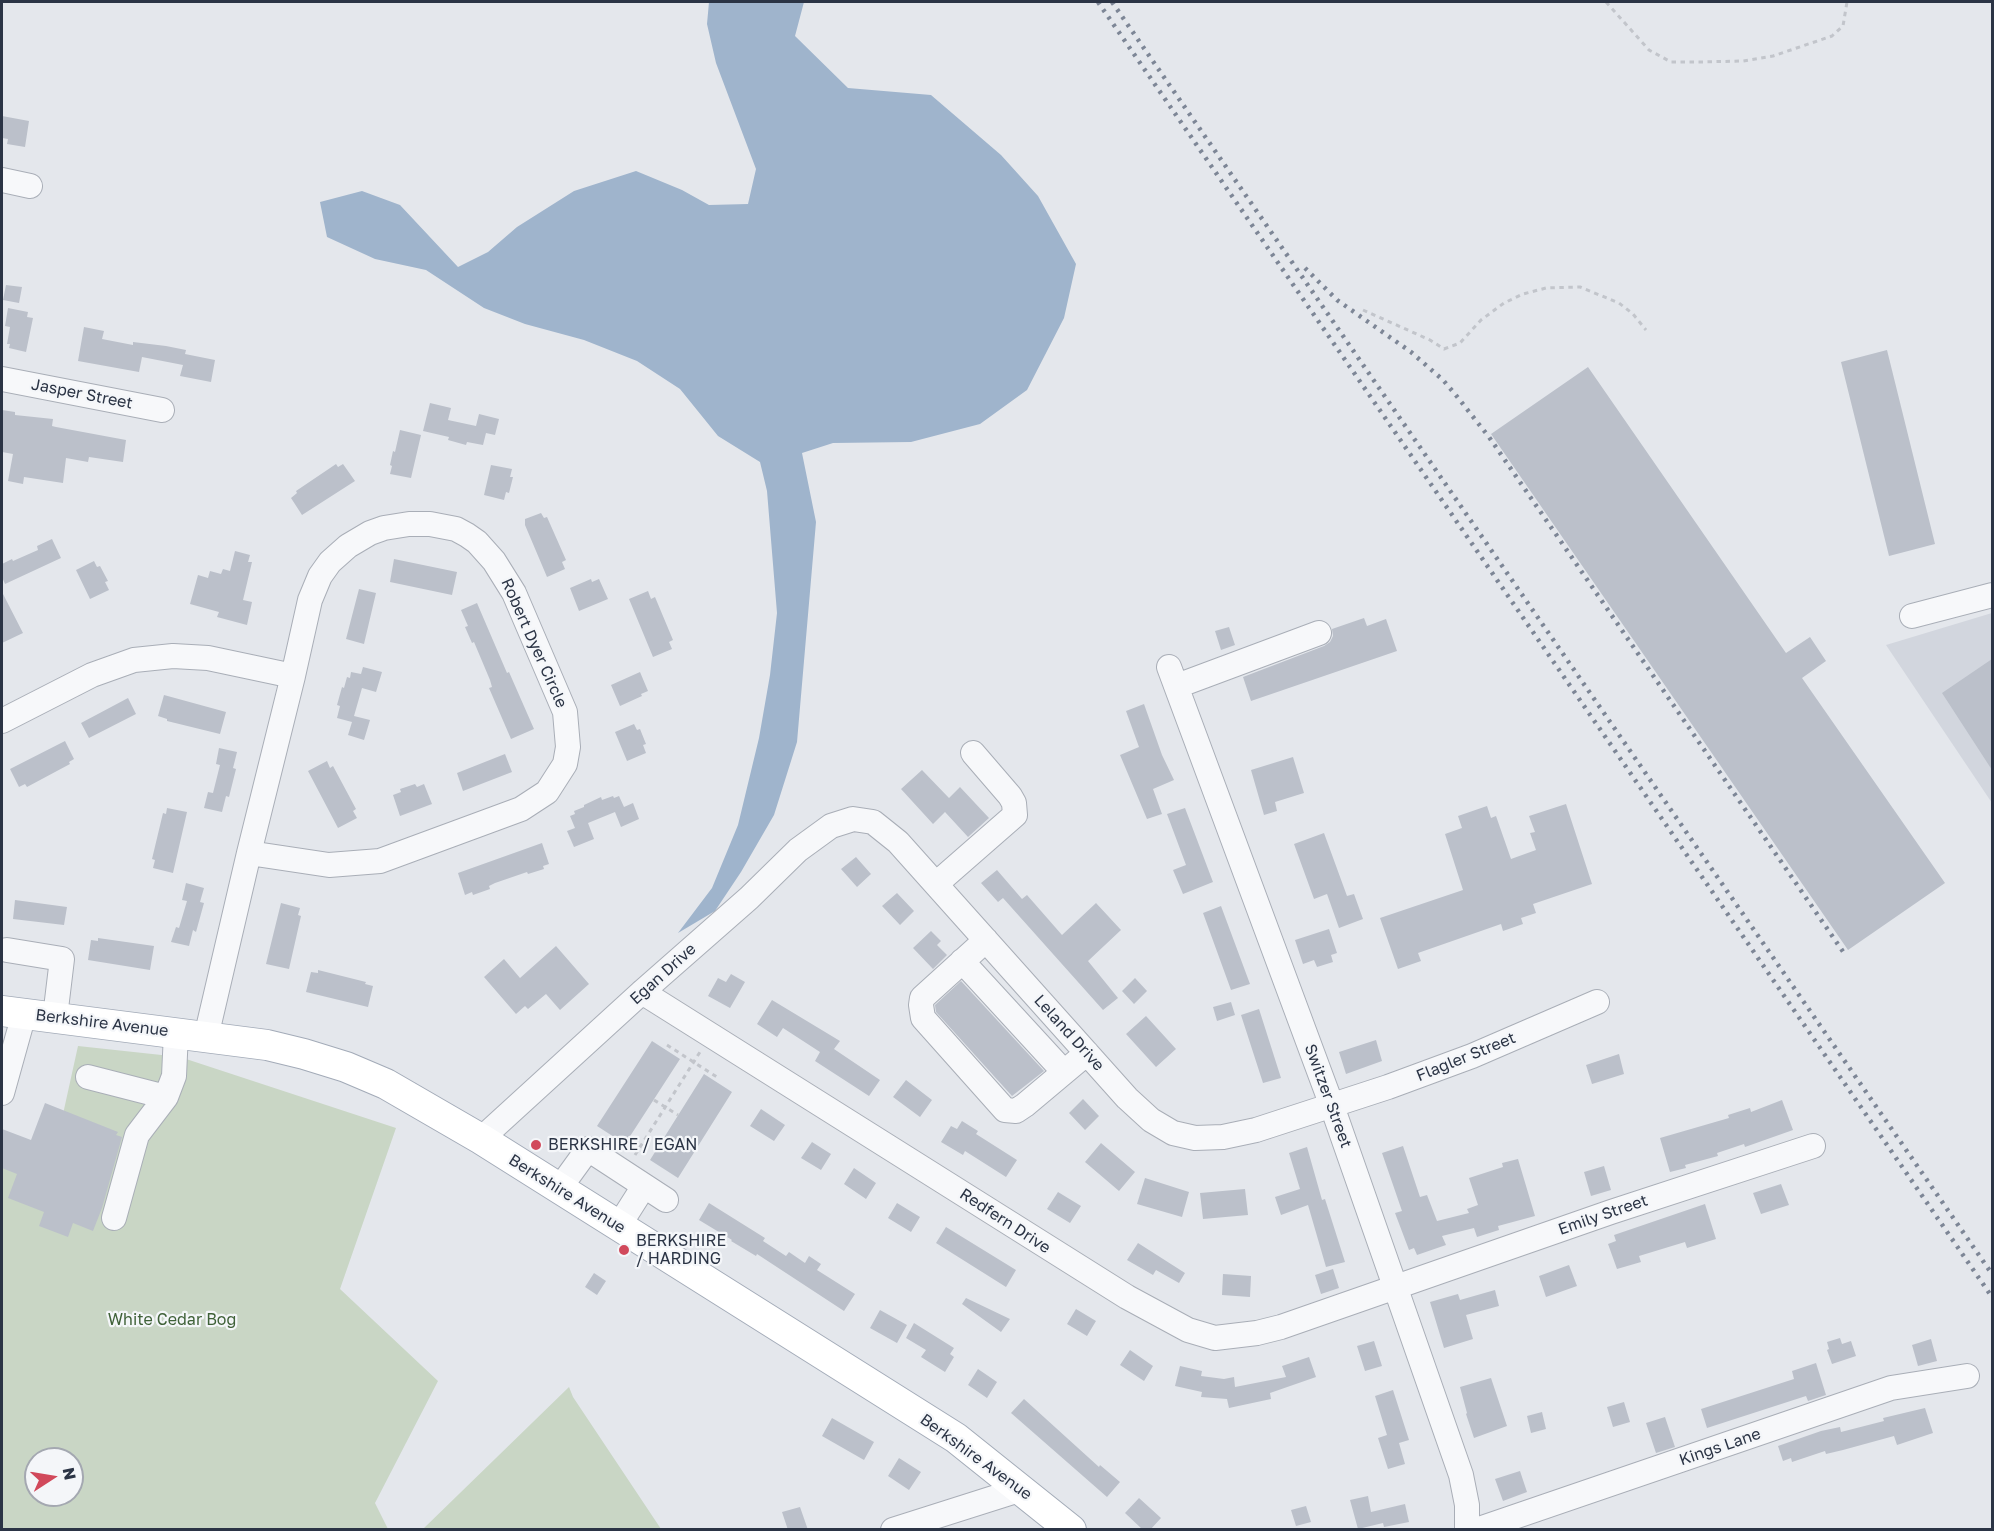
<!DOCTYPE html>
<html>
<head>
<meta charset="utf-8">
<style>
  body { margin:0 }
  #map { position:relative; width:1994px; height:1531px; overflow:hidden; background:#e4e7ec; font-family:"Golos Text",sans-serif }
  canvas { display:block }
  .frame { position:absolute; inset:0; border:3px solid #2b3445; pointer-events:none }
  .north { position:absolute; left:24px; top:1447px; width:60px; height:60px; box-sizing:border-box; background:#f4f6f9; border:2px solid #a4a8b1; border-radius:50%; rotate:78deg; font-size:16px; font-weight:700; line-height:24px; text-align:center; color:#2b3445 }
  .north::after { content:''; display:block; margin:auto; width:21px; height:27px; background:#d1495b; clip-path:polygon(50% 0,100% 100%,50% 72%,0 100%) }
</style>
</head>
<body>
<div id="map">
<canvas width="1994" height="1531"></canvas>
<div class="frame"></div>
<div class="north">N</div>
</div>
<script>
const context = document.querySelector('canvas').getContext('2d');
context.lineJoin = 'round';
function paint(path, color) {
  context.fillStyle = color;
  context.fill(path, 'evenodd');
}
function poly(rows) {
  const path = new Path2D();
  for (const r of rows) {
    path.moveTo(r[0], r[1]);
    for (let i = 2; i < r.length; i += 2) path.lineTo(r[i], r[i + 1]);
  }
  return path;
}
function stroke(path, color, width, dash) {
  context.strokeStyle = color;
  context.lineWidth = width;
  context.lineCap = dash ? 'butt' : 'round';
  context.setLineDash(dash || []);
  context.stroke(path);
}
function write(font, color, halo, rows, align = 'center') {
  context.font = font + ' "Golos Text",sans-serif';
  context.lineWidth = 4.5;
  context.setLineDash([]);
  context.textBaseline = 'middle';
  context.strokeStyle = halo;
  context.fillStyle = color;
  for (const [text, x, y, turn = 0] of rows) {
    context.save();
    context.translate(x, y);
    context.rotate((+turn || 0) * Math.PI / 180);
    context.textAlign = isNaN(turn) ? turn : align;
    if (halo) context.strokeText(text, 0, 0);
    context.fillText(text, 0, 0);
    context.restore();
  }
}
const built = poly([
  [1992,613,1992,803,1886,645]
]);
const green = poly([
  [78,1046,180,1057,396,1128,340,1289,438,1381,375,1503,388,1529,2,1529,2,1155,52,1164],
  [36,1459,72,1459,72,1495,36,1495],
  [569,1387,573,1397,661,1529,423,1529]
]);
const water = poly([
  [709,2,804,2,795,36,848,88,931,95,1001,155,1038,196,1076,264,1064,318,1027,390,980,424,911,442,833,443,802,453,816,522,797,742,774,815,741,872,715,911,678,933,712,888,738,825,759,738,770,675,777,613,767,491,760,462,718,436,680,389,637,361,584,340,525,324,484,308,426,270,375,259,327,237,320,202,362,191,400,205,458,267,488,252,517,227,574,191,636,171,682,190,709,205,748,204,756,169,716,63,707,24]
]);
const building = poly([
  [2,116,29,121,25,147,7,144,8,139,2,138],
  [6,285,22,287,19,303,3,300],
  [8,308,28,312,27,317,33,318,26,352,9,348,10,344,7,344,10,327,5,326],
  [84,327,104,331,102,339,133,345,133,342,166,346,186,350,185,354,215,360,211,382,180,376,183,365,142,357,139,372,78,361],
  [1887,350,1935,544,1889,556,1841,362],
  [1588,367,1786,653,1810,637,1826,661,1802,678,1945,883,1848,950,1491,434],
  [430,403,451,408,448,420,476,426,479,414,499,419,495,435,486,433,483,445,467,442,466,445,448,440,449,437,423,431],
  [2,410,15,412,15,415,53,419,52,426,56,427,126,440,123,462,89,457,88,462,66,458,63,483,24,477,23,484,8,481,13,454,2,452],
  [400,430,421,435,411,478,390,474,392,466,390,465,393,451,395,452],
  [336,464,338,467,343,464,355,481,302,515,291,498,297,493,296,491],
  [491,465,512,469,510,477,513,477,509,493,506,492,504,500,484,495],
  [541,513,544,518,547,517,566,560,562,562,565,569,547,577,525,525,525,519],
  [52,539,61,558,5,584,2,577,2,564,12,559,13,561,38,550,37,546],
  [235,551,250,555,248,562,252,562,243,600,252,602,247,625,217,617,219,612,190,604,198,575,208,578,210,571,221,574,223,569,230,571],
  [394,559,457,572,452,595,390,582],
  [94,561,97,567,100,566,108,581,105,582,109,590,90,599,76,570],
  [591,579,592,582,599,579,608,599,579,611,570,588],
  [359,589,376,593,364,644,346,639],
  [648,591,651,599,655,597,673,640,669,642,672,649,653,657,629,599],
  [2,592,23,633,2,643],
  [477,603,507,673,509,672,534,729,511,739,489,688,492,687,490,680,474,642,472,643,465,627,468,626,461,610],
  [1364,618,1367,626,1386,619,1397,651,1251,701,1243,677,1324,646,1330,642,1333,636,1332,629],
  [1229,627,1235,645,1221,650,1215,631],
  [1992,659,1992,770,1942,693],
  [363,667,382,672,376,692,362,688,354,716,370,720,364,740,348,735,352,722,337,718,340,706,337,705,342,687,344,688,347,677,350,678,351,672,361,674],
  [640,672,648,691,641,694,642,696,620,706,611,685],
  [164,695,226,712,220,734,167,721,167,719,158,716],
  [128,698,136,714,89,738,81,723],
  [1144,704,1162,755,1174,780,1153,789,1162,814,1147,819,1120,755,1139,747,1126,711],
  [634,724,637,730,640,729,646,744,643,745,646,753,627,761,615,732],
  [65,741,74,759,69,762,70,764,27,787,25,784,19,787,10,769],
  [219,748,237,752,233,768,236,769,229,797,226,796,222,812,204,808,208,792,213,793,220,765,216,764],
  [505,754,512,772,463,791,457,773],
  [1293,757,1304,793,1275,802,1277,811,1264,815,1251,770],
  [327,761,330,768,333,766,356,809,353,811,357,818,338,828,308,771],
  [922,770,949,798,960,787,989,818,968,837,945,812,933,824,901,789],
  [415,784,417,787,424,784,432,804,400,816,393,795,401,792,400,789],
  [613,796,614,798,619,796,624,807,633,803,639,819,621,827,615,812,588,823,594,839,574,847,567,831,575,828,570,816,575,814,574,811,584,807,584,805,601,797,602,800],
  [1566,804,1592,884,1533,904,1536,913,1521,918,1523,924,1503,931,1501,924,1418,953,1421,961,1398,969,1380,918,1463,890,1445,834,1462,828,1458,816,1487,806,1491,818,1496,816,1511,859,1536,850,1530,833,1535,832,1529,816],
  [167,808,187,812,173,873,153,868,155,860,152,859,163,813,166,814],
  [1185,808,1213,882,1183,894,1173,870,1186,865,1167,814],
  [1324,833,1347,896,1354,894,1363,919,1339,928,1327,894,1314,899,1294,844],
  [542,843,549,864,543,866,544,869,528,874,527,872,495,883,489,886,490,889,473,895,472,892,465,895,458,873],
  [856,857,871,874,857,887,841,869],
  [997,870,1022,899,1027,895,1062,935,1096,903,1121,930,1088,961,1118,998,1103,1010,1003,898,998,902,981,883],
  [186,883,204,888,200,902,204,903,196,932,193,930,189,946,171,942,176,927,179,928,187,901,182,900],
  [897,893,914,911,900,925,882,906],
  [15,900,67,907,64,925,13,919],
  [281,903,300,908,298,915,301,916,289,969,266,964],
  [1221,906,1250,984,1231,990,1203,913],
  [1329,929,1337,953,1331,955,1333,962,1317,967,1314,960,1303,964,1295,940],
  [931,931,941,941,937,945,947,955,933,969,913,948],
  [98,938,154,946,150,970,88,960,91,940,98,941],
  [556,946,589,984,560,1010,546,994,528,1009,525,1006,516,1014,484,977,504,959,520,978],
  [318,970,366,982,365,984,373,986,368,1007,306,992,311,972,318,973],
  [731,974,745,982,730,1008,708,996,718,978,726,982],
  [1135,978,1147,991,1134,1004,1122,991],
  [961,981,1044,1071,1012,1096,936,1012,935,1005],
  [772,1000,840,1041,834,1049,880,1080,869,1096,815,1061,820,1052,783,1028,777,1037,757,1024],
  [1231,1002,1235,1015,1217,1021,1213,1007],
  [1259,1009,1281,1078,1263,1083,1241,1015],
  [1146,1016,1176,1049,1156,1067,1126,1034],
  [1376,1040,1382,1061,1346,1074,1339,1052],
  [652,1041,680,1059,625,1144,597,1126],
  [1619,1054,1624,1074,1592,1084,1586,1065],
  [704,1074,732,1092,678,1178,650,1160],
  [906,1080,932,1100,920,1117,893,1097],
  [1083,1099,1099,1116,1085,1130,1069,1113],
  [1782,1100,1793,1130,1745,1147,1744,1144,1717,1153,1718,1156,1685,1165,1686,1168,1670,1172,1660,1138,1729,1118,1728,1115,1750,1108,1751,1112],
  [45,1103,118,1132,116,1135,122,1137,102,1208,93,1231,73,1223,68,1237,39,1226,44,1212,8,1198,17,1174,2,1168,2,1129,31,1140],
  [761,1109,785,1125,774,1141,750,1126],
  [962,1121,978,1131,976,1134,1017,1160,1006,1177,965,1151,963,1155,941,1142,951,1126,957,1129],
  [812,1142,831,1154,821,1170,801,1158],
  [1101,1143,1135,1172,1119,1191,1085,1162],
  [1403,1146,1420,1197,1427,1195,1437,1221,1469,1213,1467,1209,1478,1205,1469,1178,1503,1167,1502,1163,1518,1159,1535,1216,1498,1226,1499,1230,1477,1237,1474,1228,1442,1236,1446,1245,1417,1255,1414,1248,1409,1250,1395,1213,1402,1211,1382,1153],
  [1307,1147,1322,1200,1325,1199,1345,1262,1326,1267,1308,1205,1281,1215,1275,1197,1300,1189,1289,1153],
  [1604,1166,1611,1190,1591,1196,1584,1172],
  [854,1168,876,1183,866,1199,844,1184],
  [1145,1178,1189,1192,1182,1217,1137,1204],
  [1781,1184,1789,1205,1761,1214,1753,1193],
  [1245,1189,1248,1215,1203,1219,1200,1193],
  [1058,1192,1081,1206,1070,1223,1047,1209],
  [709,1203,765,1238,763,1241,786,1256,789,1252,805,1263,809,1256,821,1264,817,1270,855,1294,844,1311,757,1254,756,1256,731,1241,732,1240,699,1220],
  [897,1203,920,1217,911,1232,888,1218],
  [1705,1204,1716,1239,1687,1248,1685,1242,1639,1256,1641,1262,1617,1269,1608,1244,1616,1241,1614,1235],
  [946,1227,1016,1270,1006,1287,936,1243],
  [1138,1243,1185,1273,1179,1283,1156,1270,1153,1275,1127,1260],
  [1569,1265,1577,1286,1546,1297,1539,1276],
  [1333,1269,1339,1288,1321,1294,1315,1275],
  [594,1273,606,1281,597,1295,585,1287],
  [1223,1274,1251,1276,1250,1297,1222,1295],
  [1495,1290,1499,1306,1466,1315,1473,1339,1444,1348,1430,1302,1458,1294,1460,1300],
  [966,1298,1010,1319,1001,1332,962,1304],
  [1076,1309,1096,1321,1087,1336,1067,1324],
  [880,1310,907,1325,897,1343,870,1328],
  [914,1323,954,1348,950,1354,954,1357,945,1372,921,1357,926,1350,906,1338],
  [1840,1338,1842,1344,1851,1341,1856,1356,1832,1364,1827,1350,1829,1349,1827,1342],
  [1931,1339,1937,1361,1918,1366,1912,1345],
  [1374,1341,1382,1366,1365,1371,1357,1346],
  [1130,1350,1153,1366,1144,1381,1120,1365],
  [1309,1357,1316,1377,1270,1393,1271,1399,1229,1408,1227,1399,1201,1397,1202,1392,1175,1386,1180,1366,1202,1371,1201,1376,1224,1379,1234,1377,1235,1387,1286,1377,1282,1366],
  [1816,1363,1826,1395,1808,1401,1806,1396,1707,1428,1701,1409,1794,1379,1792,1371],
  [978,1369,997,1382,987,1398,968,1385],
  [1491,1378,1507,1426,1474,1438,1466,1414,1467,1413,1460,1387],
  [1393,1390,1409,1440,1399,1443,1405,1464,1388,1469,1378,1438,1387,1435,1375,1396],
  [1024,1399,1099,1467,1100,1465,1120,1482,1107,1497,1011,1413],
  [1624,1402,1630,1422,1613,1427,1607,1407],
  [1925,1408,1933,1433,1897,1445,1894,1436,1843,1450,1826,1454,1825,1451,1792,1462,1791,1458,1783,1461,1778,1446,1821,1431,1840,1427,1841,1432,1884,1421,1883,1418],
  [1542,1412,1546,1429,1531,1433,1527,1416],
  [1665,1417,1675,1447,1656,1453,1646,1423],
  [832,1418,874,1442,864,1460,822,1436],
  [899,1458,921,1472,909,1490,888,1476],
  [1520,1471,1527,1492,1503,1501,1495,1479],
  [1368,1496,1371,1512,1405,1504,1409,1522,1384,1527,1383,1523,1358,1529,1350,1500],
  [1139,1498,1161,1518,1150,1530,1143,1530,1125,1513],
  [1306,1506,1311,1522,1296,1526,1291,1510],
  [800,1507,808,1530,788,1530,782,1512]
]);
const path = poly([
  [1606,2,1649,50,1671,62,1700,62,1743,61,1773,56,1832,36,1843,26,1847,2],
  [1363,310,1430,340,1444,349,1460,343,1481,320,1504,303,1523,294,1546,288,1580,287,1619,303,1633,314,1646,330],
  [667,1045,720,1079],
  [654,1100,678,1115],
  [635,1155,700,1052]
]);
const minor = poly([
  [2,180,30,186],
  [2,379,162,410],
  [1912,616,1992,595],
  [1169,667,1332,1106,1461,1475,1467,1505,1467,1530],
  [1177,686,1319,633],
  [2,721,92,675,134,660,173,656,208,658,293,676],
  [936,884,1015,815,1014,803,1010,796,973,753],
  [986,940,922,998,921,1005,923,1018,1005,1110,1016,1111,1025,1105,1087,1053],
  [7,950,62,959,55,1017],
  [962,961,1064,1072],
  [642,992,1127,1297,1188,1330,1215,1338,1257,1333,1281,1327,1611,1212,1813,1146],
  [206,1037,249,853,293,676,310,600,320,576,330,562,348,546,370,533,384,528,409,524,430,524,456,529,467,535,477,542,494,561,514,593,565,712,568,747,565,764,547,792,521,809,380,861,329,865,249,853],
  [88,1077,166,1097,174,1076,176,1033],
  [2,1093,24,1014],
  [481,1139,642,992,749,898,798,850,831,826,853,819,873,822,898,842,1127,1098,1151,1120,1173,1133,1195,1138,1223,1137,1256,1130,1388,1087,1472,1056,1597,1002],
  [559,1189,588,1149,666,1200],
  [114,1218,137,1135,166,1097],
  [618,1227,644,1186],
  [893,1530,1022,1489],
  [1476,1530,1891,1388,1967,1376]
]);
const major = poly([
  [2,1011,267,1045,304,1054,346,1067,386,1084,481,1139,956,1438,1071,1530]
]);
const rail = poly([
  [1098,2,1992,1297],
  [1112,2,1992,1274],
  [1305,268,1337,300,1411,352,1443,380,1455,394,1489,437,1846,956]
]);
const markers = [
  [536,1145,6,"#d1495b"],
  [624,1250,6,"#d1495b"]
];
const streetNames = [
  ["Jasper Street",82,394,11],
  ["Robert Dyer Circle",534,643,66],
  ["Egan Drive",663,974,-42],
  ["Berkshire Avenue",102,1023,7],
  ["Leland Drive",1069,1033,48],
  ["Flagler Street",1466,1057,-22],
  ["Switzer Street",1328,1096,70],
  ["Berkshire Avenue",567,1194,32],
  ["Emily Street",1603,1215,-19],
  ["Redfern Drive",1005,1221,33],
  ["Kings Lane",1720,1447,-19],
  ["Berkshire Avenue",976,1457,36]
];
const poiNames = [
  ["BERKSHIRE / EGAN",548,1145],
  ["BERKSHIRE",636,1241],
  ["/ HARDING",636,1259]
];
const parkNames = [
  ["White Cedar Bog",172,1320]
];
paint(built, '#d2d6de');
paint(green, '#c9d6c5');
paint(water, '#9fb4cc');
paint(building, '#bbc0ca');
stroke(minor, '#a9aeb7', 26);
stroke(major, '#a3abb8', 32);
stroke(path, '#c2c5cb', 3, [4.5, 4.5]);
stroke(minor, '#f7f8fa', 24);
stroke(major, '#fff', 30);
stroke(rail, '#7d8696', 4.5, [3, 6]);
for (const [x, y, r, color] of markers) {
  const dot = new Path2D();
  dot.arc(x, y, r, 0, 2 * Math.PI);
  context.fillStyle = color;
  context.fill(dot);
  stroke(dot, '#f4f6f9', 2);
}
write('16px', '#2b3445', '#f4f6f9', streetNames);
write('16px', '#2b3445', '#f4f6f9', poiNames, 'left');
write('16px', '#3f6138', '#f4f6f9', parkNames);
</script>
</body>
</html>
